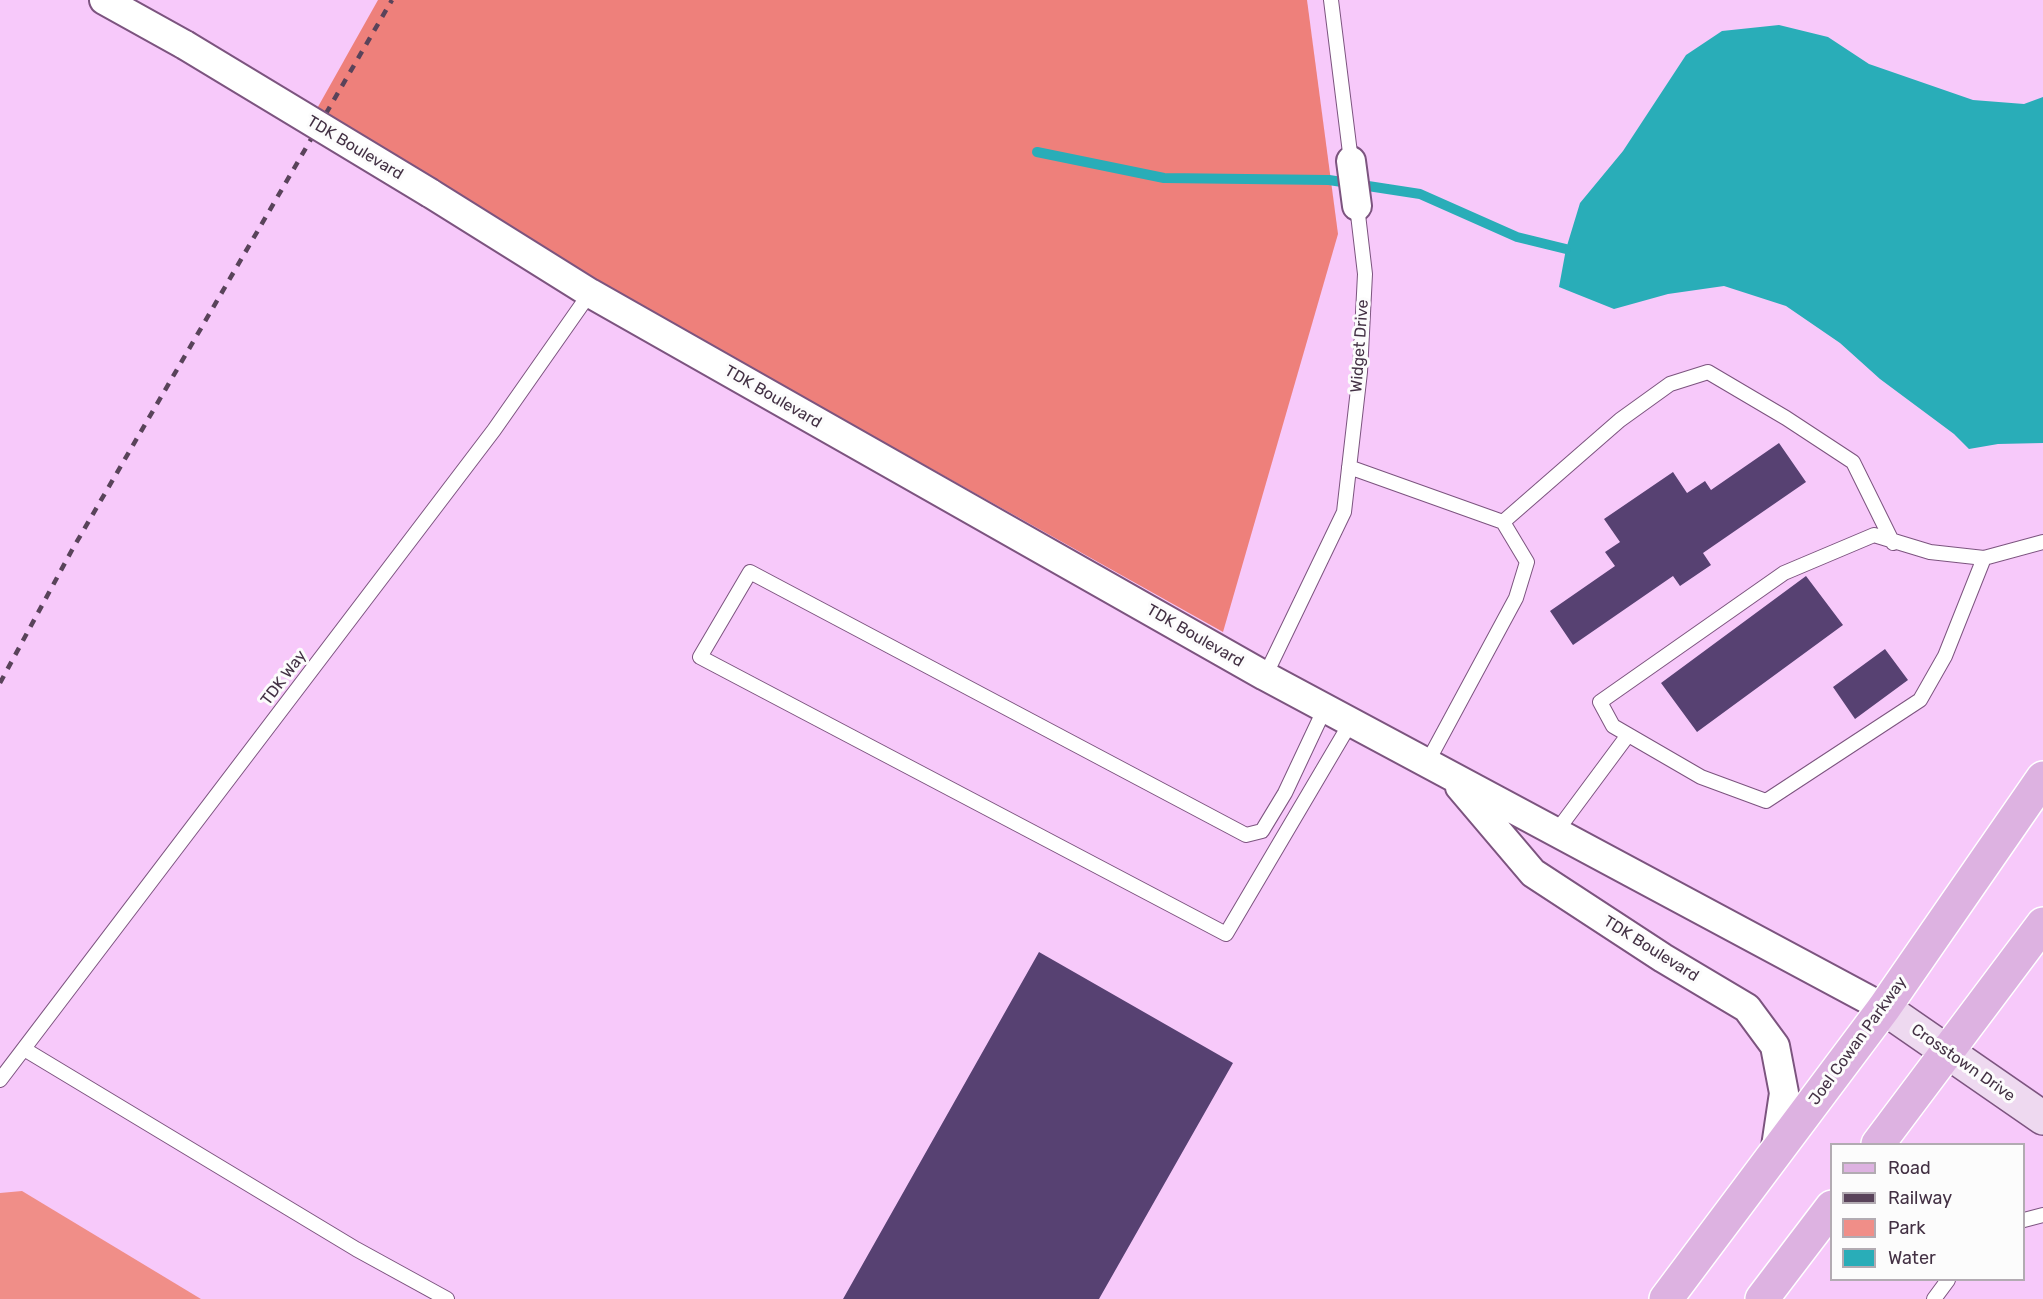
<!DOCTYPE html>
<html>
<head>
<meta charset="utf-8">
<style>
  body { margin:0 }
  #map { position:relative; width:2043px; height:1299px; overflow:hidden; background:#f7c9fa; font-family:Rubik,sans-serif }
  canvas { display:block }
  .legend { position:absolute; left:1830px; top:1143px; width:195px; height:138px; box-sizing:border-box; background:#fcfcfc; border:2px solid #b2abb2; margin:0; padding:8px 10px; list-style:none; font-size:18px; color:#433144 }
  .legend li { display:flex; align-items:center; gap:12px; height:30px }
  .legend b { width:30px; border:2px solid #b2abb2 }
</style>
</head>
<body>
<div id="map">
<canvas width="2043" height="1299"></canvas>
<ul class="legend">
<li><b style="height:8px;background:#ddb2e1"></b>Road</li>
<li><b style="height:8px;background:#59435a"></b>Railway</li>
<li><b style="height:16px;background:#f08e88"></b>Park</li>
<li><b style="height:16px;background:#29adb8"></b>Water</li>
</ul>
</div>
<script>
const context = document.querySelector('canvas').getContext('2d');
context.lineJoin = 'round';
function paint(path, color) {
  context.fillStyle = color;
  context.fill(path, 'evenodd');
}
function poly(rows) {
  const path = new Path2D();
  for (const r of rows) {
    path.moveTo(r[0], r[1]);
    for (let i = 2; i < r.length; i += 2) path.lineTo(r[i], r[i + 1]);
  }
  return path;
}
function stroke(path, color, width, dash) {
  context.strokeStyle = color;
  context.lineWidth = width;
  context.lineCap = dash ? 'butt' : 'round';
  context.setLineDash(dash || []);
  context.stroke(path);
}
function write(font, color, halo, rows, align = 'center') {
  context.font = font + ' Rubik,sans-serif';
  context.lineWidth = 6;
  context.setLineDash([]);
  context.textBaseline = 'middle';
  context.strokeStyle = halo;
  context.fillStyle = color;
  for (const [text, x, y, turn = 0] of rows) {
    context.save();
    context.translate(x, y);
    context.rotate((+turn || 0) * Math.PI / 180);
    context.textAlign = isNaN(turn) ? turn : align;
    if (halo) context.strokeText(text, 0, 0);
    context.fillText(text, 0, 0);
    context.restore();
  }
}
const green = poly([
  [22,1191,201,1299,0,1299,0,1193]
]);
const forest = poly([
  [378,0,1307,0,1338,234,1223,632,310,121]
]);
const water = poly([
  [1779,25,1828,37,1869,64,1973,100,2024,104,2043,97,2043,443,1998,444,1969,449,1954,434,1880,379,1840,343,1786,306,1724,286,1668,294,1614,309,1559,287,1566,249,1580,203,1623,151,1686,55,1722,31]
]);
const stream = poly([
  [1037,152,1164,178,1329,180,1420,194,1517,237,1566,249]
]);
const building = poly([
  [1779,443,1806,482,1703,553,1711,565,1680,586,1673,576,1573,645,1550,611,1615,566,1605,552,1620,542,1604,519,1673,472,1687,493,1705,481,1711,490],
  [1806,576,1843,625,1697,732,1661,683],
  [1885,649,1908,680,1855,719,1833,687],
  [1039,952,1233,1063,1099,1299,843,1299]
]);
const lane = poly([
  [1331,0,1351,161],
  [1349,467,1503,522,1527,562,1516,598,1427,763],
  [1503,522,1620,420,1670,384,1708,372,1786,418,1853,462,1893,543],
  [1984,558,1945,656,1920,700,1766,801,1701,777,1613,726,1600,702,1784,573,1874,535,1930,552,1984,558,2043,542],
  [1265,676,1344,512,1360,372,1365,274,1357,206],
  [1325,708,1285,793,1262,831,1246,835,750,572,700,657,1226,934,1351,722],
  [1556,832,1628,735],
  [24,1049,356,1249,447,1299],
  [0,1080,494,430,590,293],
  [2024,1220,2043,1215],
  [1934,1299,1948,1280]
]);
const street = poly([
  [104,0,185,45],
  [1351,161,1357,206],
  [430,193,590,293,1265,676,1884,1008],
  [1460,787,1533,873,1663,958,1747,1008,1775,1046,1784,1093,1775,1153]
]);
const secondary = poly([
  [1884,1008,2043,1118]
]);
const primary = poly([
  [1878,1144,2043,924],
  [1666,1299,1884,1008,2043,778],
  [1762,1299,1832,1207]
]);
const rail = poly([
  [0,683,72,550,392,0]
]);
const streetBridge = poly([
  [185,45,430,193]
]);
const streetNames = [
  ["TDK Boulevard",355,148,31],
  ["Widget Drive",1360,346,-86],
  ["TDK Boulevard",773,397,30],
  ["TDK Boulevard",1195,636,30],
  ["TDK Way",284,678,-53],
  ["TDK Boulevard",1651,949,32],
  ["Joel Cowan Parkway",1858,1041,-54],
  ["Crosstown Drive",1963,1063,35]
];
paint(green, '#f08e88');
paint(forest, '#ee807b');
paint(water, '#29adb8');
stroke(stream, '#29adb8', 10);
paint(building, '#574172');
stroke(lane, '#7c547f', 16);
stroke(street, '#7c547f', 32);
stroke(secondary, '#7c547f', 36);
stroke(primary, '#fff', 36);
stroke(lane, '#fff', 14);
stroke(street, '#fff', 28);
stroke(secondary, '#eed9f0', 33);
stroke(primary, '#ddb2e1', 33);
stroke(rail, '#59435a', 4.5, [8, 8]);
stroke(streetBridge, '#7c547f', 32, []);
stroke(streetBridge, '#fff', 28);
write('16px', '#433144', '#fcfcfc', streetNames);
</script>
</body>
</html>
